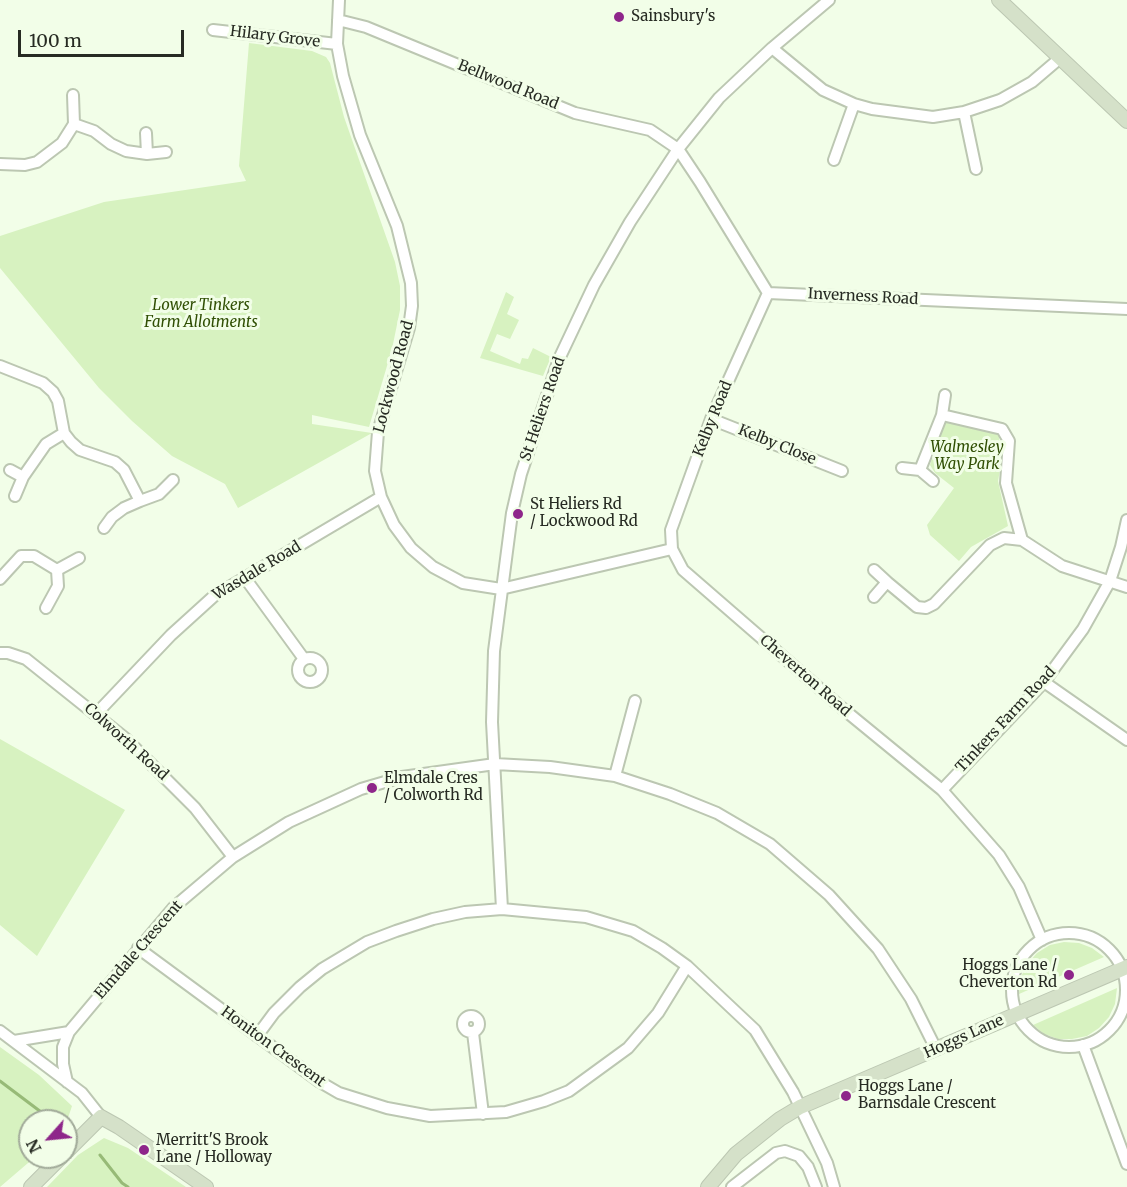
<!DOCTYPE html>
<html>
<head>
<meta charset="utf-8">
<style>
  body { margin:0 }
  #map { position:relative; width:1127px; height:1187px; overflow:hidden; background:#f2fee8; font-family:Merriweather,serif }
  canvas { display:block }
  .north { position:absolute; left:18px; top:1109px; width:60px; height:60px; box-sizing:border-box; background:#f2fee8; border:2px solid #a1aa99; border-radius:50%; rotate:243deg; font-size:16px; font-weight:700; line-height:24px; text-align:center; color:#272b23 }
  .north::after { content:''; display:block; margin:auto; width:21px; height:27px; background:#8e268a; clip-path:polygon(50% 0,100% 100%,50% 72%,0 100%) }
  .scale { position:absolute; left:18px; top:30px; width:166px; height:27px; box-sizing:border-box; border:3px solid #272b23; border-top:0; padding-left:8px; font-size:18px; line-height:21px; white-space:nowrap; color:#272b23; -webkit-text-stroke:4px #f2fee8; paint-order:stroke }
</style>
</head>
<body>
<div id="map">
<canvas width="1127" height="1187"></canvas>
<div class="north">N</div>
<div class="scale">100 m</div>
</div>
<script>
const context = document.querySelector('canvas').getContext('2d');
context.lineJoin = 'round';
function paint(path, color) {
  context.fillStyle = color;
  context.fill(path, 'evenodd');
}
function poly(rows) {
  const path = new Path2D();
  for (const r of rows) {
    if (r.length === 3) {
      path.moveTo(r[0] + r[2], r[1]);
      path.arc(r[0], r[1], r[2], 0, 2 * Math.PI);
      continue;
    }
    path.moveTo(r[0], r[1]);
    for (let i = 2; i < r.length; i += 2) path.lineTo(r[i], r[i + 1]);
  }
  return path;
}
function stroke(path, color, width, dash) {
  context.strokeStyle = color;
  context.lineWidth = width;
  context.lineCap = dash ? 'butt' : 'round';
  context.setLineDash(dash || []);
  context.stroke(path);
}
function write(font, color, halo, rows, align = 'center') {
  context.font = font + ' Merriweather,serif';
  context.lineWidth = 6;
  context.setLineDash([]);
  context.textBaseline = 'middle';
  context.strokeStyle = halo;
  context.fillStyle = color;
  for (const [text, x, y, turn = 0] of rows) {
    context.save();
    context.translate(x, y);
    context.rotate((+turn || 0) * Math.PI / 180);
    context.textAlign = isNaN(turn) ? turn : align;
    if (halo) context.strokeText(text, 0, 0);
    context.fillText(text, 0, 0);
    context.restore();
  }
}
const green = poly([
  [249,43,312,51,326,57,330,63,344,117,395,262,400,286,400,310,392,349,369,427,312,415,312,424,372,433,238,508,225,484,172,456,132,421,99,388,0,268,0,236,104,202,246,181,239,166],
  [506,292,514,297,507,314,519,320,510,339,497,334,490,351,520,364,522,358,528,359,533,348,551,357,543,376,480,358],
  [942,422,978,425,999,435,1001,465,998,481,1008,526,971,547,959,561,930,535,927,525,954,488,935,473,930,465],
  [0,739,125,810,37,956,0,925],
  [1064,942,1079,943,1092,948,1104,957,1019,994,1020,979,1027,964,1037,953,1050,945],
  [1117,988,1115,1004,1109,1017,1099,1028,1087,1036,1072,1039,1058,1039,1044,1034,1033,1025],
  [0,1047,39,1075,72,1106,66,1124,66,1121,30,1121,30,1157,35,1157,0,1187],
  [104,1138,128,1148,186,1187,47,1187,78,1155]
]);
const stream = poly([
  [0,1081,53,1121],
  [100,1155,122,1183,128,1187]
]);
const street = poly([
  [339,0,337,44,343,76,360,135,397,226,411,283,412,306,409,328,378,432,375,471,381,497,394,525,411,548,433,567,463,583,501,589,672,549,683,570,842,708,942,790,999,855,1019,887,1042,940],
  [338,20,366,27,575,113,650,130,678,149,700,182,768,293,1127,309],
  [213,30,337,44],
  [772,48,823,90,854,104,872,109,933,117,964,112,1000,100,1032,82,1059,59],
  [964,112,976,169],
  [74,124,94,131,111,144,126,151,147,154,146,133],
  [147,154,166,152],
  [834,160,854,104],
  [0,164,25,165,37,162,62,143,74,124,73,95],
  [0,366,43,383,53,392,58,401,64,433,71,442,80,450,115,462,124,470,140,501,159,494,173,480],
  [942,415,945,395],
  [711,419,842,471],
  [902,468,920,470],
  [10,470,23,477],
  [933,481,920,470,942,415,1002,429,1009,441,1006,483,1022,540],
  [15,496,23,477,46,444,64,433],
  [104,528,112,517,124,508,140,501],
  [672,549,671,530,711,419,768,293],
  [874,570,887,582],
  [245,578,304,659],
  [0,579,21,556,34,556,57,570,79,558],
  [874,597,887,582,917,607,926,608,934,604,990,545,1004,538,1022,540,1062,566,1127,587],
  [46,608,58,586,57,570],
  [0,653,8,653,26,659,126,739,195,808,233,857],
  [310,670,12],
  [1044,682,1127,740],
  [96,714,171,635,214,596,381,497],
  [615,776,635,701],
  [942,790,1044,682,1083,629,1110,581,1121,547,1127,520],
  [502,909,492,722,494,651,512,513,521,474,559,359,594,285,630,222,678,149,719,98,772,48,829,0],
  [1069,990,57],
  [138,948,320,1082,339,1093,387,1108,430,1116,506,1112,544,1101,569,1091,628,1048,658,1013,687,966],
  [471,1024,8],
  [0,1031,82,1093,101,1117],
  [473,1033,483,1114],
  [257,1036,274,1013,300,987,322,969,367,942,396,931,433,919,465,912,502,909,586,917,633,931,662,948,687,966,755,1030,793,1092,827,1163,834,1187],
  [14,1041,69,1032],
  [1083,1045,1127,1164],
  [67,1082,63,1064,63,1047,69,1032,174,907,233,857,289,822,361,789,402,777,495,764,550,767,615,776,670,794,717,813,770,844,829,895,878,949,911,999,936,1049],
  [732,1187,776,1153,785,1151,799,1156,808,1167,816,1187]
]);
const secondary = poly([
  [999,0,1127,121],
  [66,1152,101,1117,119,1127,206,1187],
  [31,1187,61,1157],
  [708,1187,736,1154,780,1119,800,1107,1127,967]
]);
const markers = [
  [619,17,6,"#8e268a"],
  [518,514,6,"#8e268a"],
  [372,788,6,"#8e268a"],
  [1069,975,6,"#8e268a"],
  [846,1096,6,"#8e268a"],
  [144,1150,6,"#8e268a"]
];
const poiNames = [
  ["Sainsbury's",631,17],
  ["St Heliers Rd",530,505],
  ["/ Lockwood Rd",530,522],
  ["Elmdale Cres",384,779],
  ["/ Colworth Rd",384,796],
  ["Hoggs Lane /",1057,966,"right"],
  ["Cheverton Rd",1057,983,"right"],
  ["Hoggs Lane /",858,1087],
  ["Barnsdale Crescent",858,1104],
  ["Merritt'S Brook",156,1141],
  ["Lane / Holloway",156,1158]
];
const streetNames = [
  ["Hilary Grove",275,37,7],
  ["Bellwood Road",508,85,22],
  ["Inverness Road",863,297,3],
  ["Lockwood Road",394,377,-75],
  ["St Heliers Road",543,409,-71],
  ["Kelby Road",713,419,-68],
  ["Kelby Close",777,445,22],
  ["Wasdale Road",257,571,-31],
  ["Cheverton Road",805,676,41],
  ["Tinkers Farm Road",1006,720,-47],
  ["Colworth Road",126,742,42],
  ["Elmdale Crescent",139,950,-49],
  ["Hoggs Lane",964,1037,-24],
  ["Honiton Crescent",273,1047,36]
];
const parkNames = [
  ["Lower Tinkers",201,306],
  ["Farm Allotments",201,323],
  ["Walmesley",967,448],
  ["Way Park",967,465]
];
paint(green, '#d7f2c0');
stroke(stream, '#97ba77', 3);
stroke(street, '#bcc7b2', 14);
stroke(secondary, '#bcc7b2', 16);
stroke(street, '#fff', 10);
stroke(secondary, '#d5e1c9', 14);
for (const [x, y, r, color] of markers) {
  const dot = new Path2D();
  dot.arc(x, y, r, 0, 2 * Math.PI);
  context.fillStyle = color;
  context.fill(dot);
  stroke(dot, '#f2fee8', 2);
}
write('15px', '#272b23', '#f2fee8', poiNames, 'left');
write('15px', '#272b23', '#f2fee8', streetNames);
write('italic 15px', '#304f04', '#f2fee8', parkNames);
</script>
</body>
</html>
